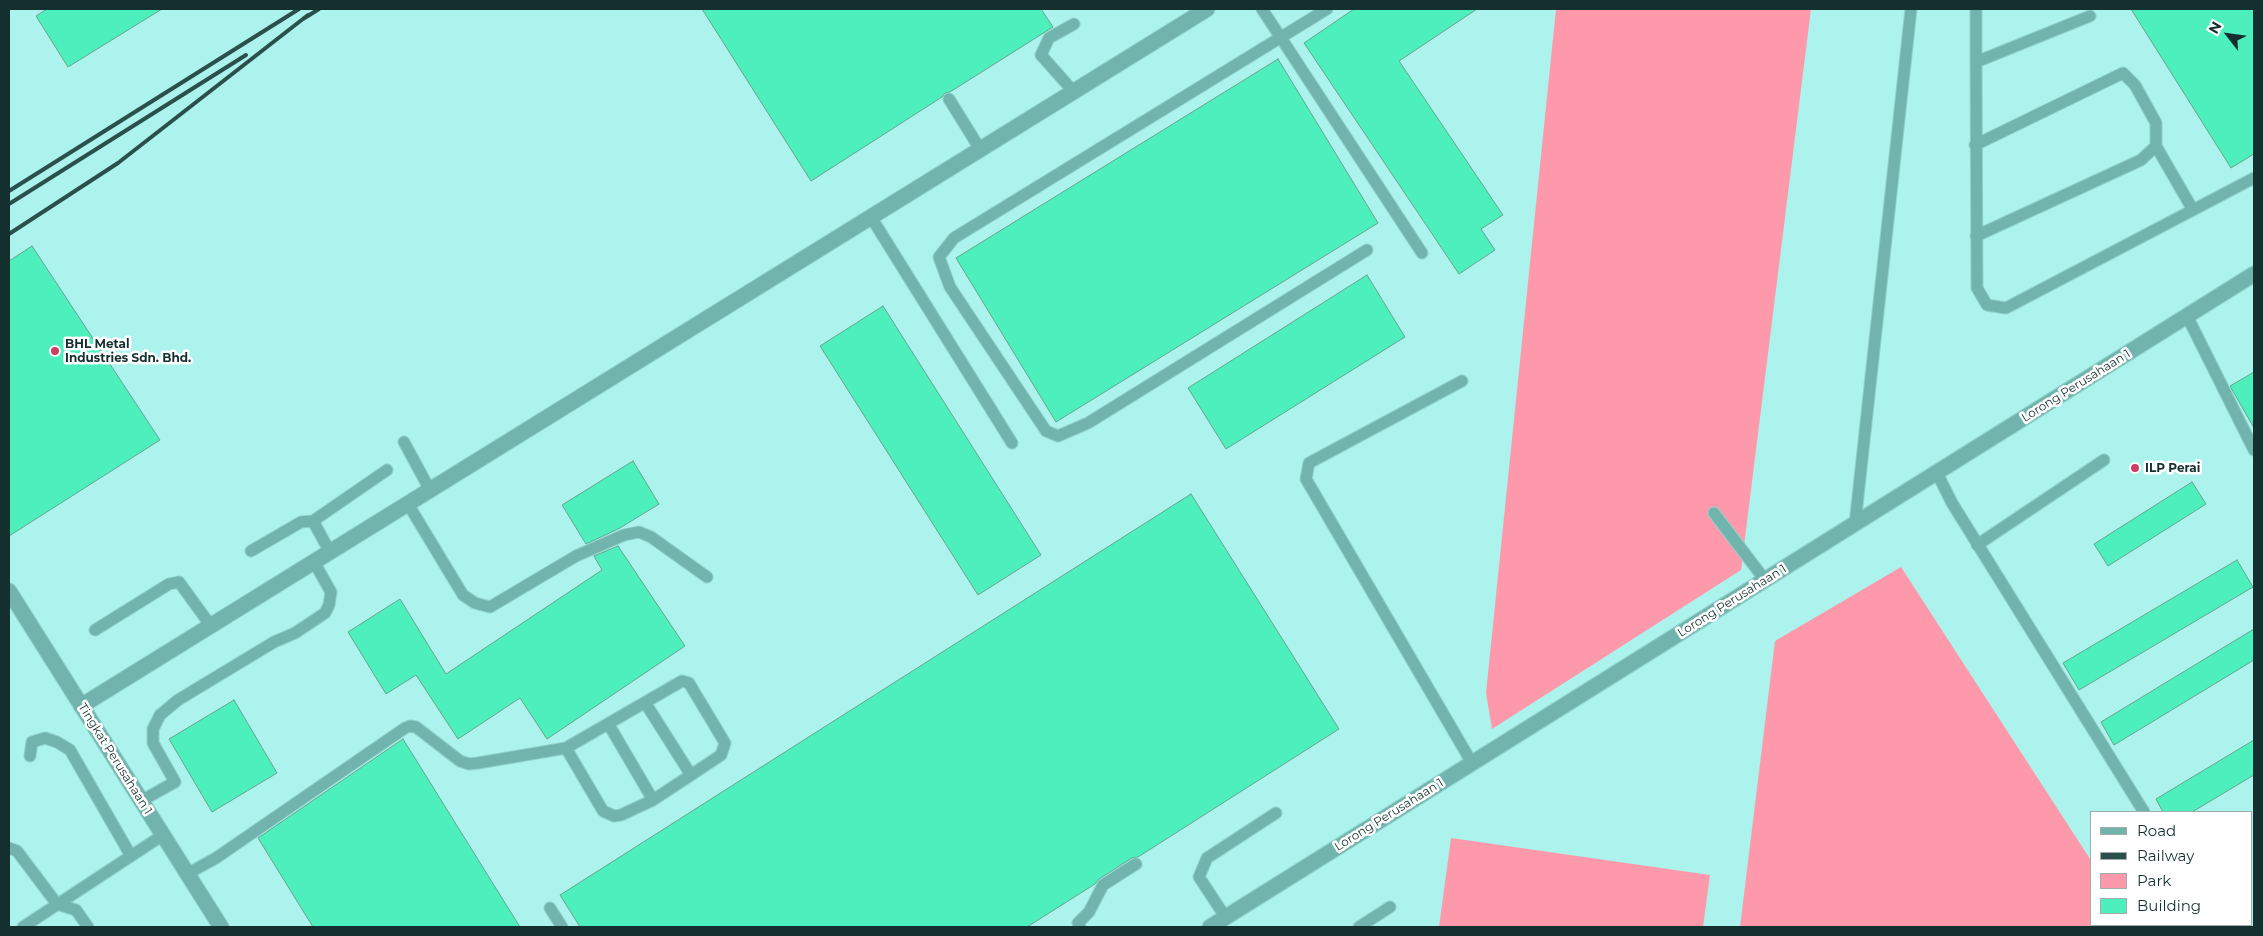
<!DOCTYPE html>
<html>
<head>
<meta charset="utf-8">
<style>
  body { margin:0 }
  #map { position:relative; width:2263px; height:936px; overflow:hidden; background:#abf3ec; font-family:Montserrat,sans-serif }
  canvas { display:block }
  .frame { position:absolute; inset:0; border:10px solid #13302e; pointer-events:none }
  .legend { position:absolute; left:2090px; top:811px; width:162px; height:115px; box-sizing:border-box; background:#fff; border:1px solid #a1acab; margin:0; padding:6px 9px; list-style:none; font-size:15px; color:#13302e }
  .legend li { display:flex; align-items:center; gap:10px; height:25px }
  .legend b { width:25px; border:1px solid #a1acab }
  .north { position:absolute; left:2203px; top:10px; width:50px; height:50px; -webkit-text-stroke:4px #fff; paint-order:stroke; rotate:300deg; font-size:14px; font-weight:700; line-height:20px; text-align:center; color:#13302e }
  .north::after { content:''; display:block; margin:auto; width:18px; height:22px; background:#13302e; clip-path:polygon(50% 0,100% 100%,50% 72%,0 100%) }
</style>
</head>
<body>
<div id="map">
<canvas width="2263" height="936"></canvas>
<div class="frame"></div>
<ul class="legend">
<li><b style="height:6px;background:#71b3ad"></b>Road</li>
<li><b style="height:6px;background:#2b4f4c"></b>Railway</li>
<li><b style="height:14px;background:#fe99ac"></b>Park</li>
<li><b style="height:14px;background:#4defbd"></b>Building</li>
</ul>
<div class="north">N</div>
</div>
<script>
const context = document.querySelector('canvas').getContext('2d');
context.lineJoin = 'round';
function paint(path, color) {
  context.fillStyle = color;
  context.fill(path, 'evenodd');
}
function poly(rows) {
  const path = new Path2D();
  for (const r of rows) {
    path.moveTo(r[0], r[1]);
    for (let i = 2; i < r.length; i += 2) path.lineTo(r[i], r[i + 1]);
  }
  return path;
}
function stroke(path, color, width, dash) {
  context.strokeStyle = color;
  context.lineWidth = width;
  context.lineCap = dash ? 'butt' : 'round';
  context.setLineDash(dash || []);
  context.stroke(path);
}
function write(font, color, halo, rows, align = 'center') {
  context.font = font + ' Montserrat,sans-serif';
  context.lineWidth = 5;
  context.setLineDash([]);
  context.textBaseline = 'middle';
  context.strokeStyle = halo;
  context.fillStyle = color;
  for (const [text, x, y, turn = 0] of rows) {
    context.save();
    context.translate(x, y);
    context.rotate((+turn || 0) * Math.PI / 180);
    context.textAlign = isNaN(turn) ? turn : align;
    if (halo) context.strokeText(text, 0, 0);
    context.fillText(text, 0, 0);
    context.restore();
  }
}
const green = poly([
  [1556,9,1811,9,1741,570,1492,729,1486,693],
  [1901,567,2092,862,2092,925,2132,925,2134,927,1740,927,1775,641],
  [1451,838,1710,875,1703,927,1439,927]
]);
const building = poly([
  [47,9,162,9,68,67,36,16,47,9],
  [702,9,1041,9,1053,27,950,92,945,93,942,97,811,181,702,9],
  [1354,9,1477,9,1399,61,1503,215,1481,229,1495,250,1459,274,1304,43,1354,9],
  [2131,9,2254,9,2254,154,2231,168,2131,9],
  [1278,59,1378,223,1056,422,956,258,1278,59],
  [32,246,160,440,9,536,9,261,32,246],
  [1367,275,1405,337,1226,449,1188,388,1367,275],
  [883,306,1041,555,978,595,820,346,883,306],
  [2254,372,2254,428,2230,386,2254,372],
  [633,461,659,504,620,528,586,544,562,505,633,461],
  [2192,482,2206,504,2108,566,2094,544,2192,482],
  [1191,494,1339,729,1138,857,1132,858,1099,879,1095,884,1027,927,580,927,560,895,1191,494],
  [618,546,685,646,547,739,520,698,458,739,416,675,386,694,348,632,400,599,446,674,602,570,594,556,618,546],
  [2237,560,2253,587,2079,690,2063,663,2237,560],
  [2254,629,2254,660,2114,745,2101,722,2254,629],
  [234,700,277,773,212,812,169,739,234,700],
  [403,739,520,927,313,927,258,838,403,739],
  [2254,740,2254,775,2192,812,2163,812,2156,799,2254,740]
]);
const service = poly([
  [1262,9,1422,253],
  [1327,9,954,238,939,257,950,287,1046,431,1058,436,1088,423,1367,250],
  [2090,16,1976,62,1977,288,1987,305,2006,308,2254,178],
  [1976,62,1976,9],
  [1073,91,1041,55,1049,38,1074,24],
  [949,99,980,149],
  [1975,145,2123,73,2135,85,2156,123,2156,146,2141,160,1976,236],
  [2156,146,2193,210],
  [871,217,1012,443],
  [2187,316,2254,450],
  [1462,381,1309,463,1306,479,1472,763],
  [404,442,430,490],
  [1937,473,1952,503,2144,812],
  [408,504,463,595,475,603,490,607,576,556,624,535,639,532,651,537,707,577],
  [1714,513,1765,580],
  [313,521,387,470],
  [1855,524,1911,9],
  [1977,545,2104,460],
  [251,551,301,522,313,521,330,552],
  [95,630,169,584,179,582,211,626],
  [646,704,691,775],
  [609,725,653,800],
  [30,756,32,742,45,738,57,742,70,750,131,856],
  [141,801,175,782,153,743,153,729,160,715,178,700,274,642,295,633,325,613,329,605,331,592,314,562],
  [9,848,17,851,57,904,76,910,88,927],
  [187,874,216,858,405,728,410,726,416,727,460,761,469,764,478,763,566,748,682,681,689,683,725,743,721,755,691,775,653,800,621,815,614,816,603,811,566,748],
  [550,908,562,927],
  [1226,918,1199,877,1207,858,1276,813],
  [2214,925,2215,927],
  [23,927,163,835],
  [1080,927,1078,923,1089,912,1103,885,1136,864],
  [1359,927,1390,907]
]);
const minor = poly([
  [9,591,221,927],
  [81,706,1207,9]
]);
const tertiary = poly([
  [1210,927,2254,274]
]);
const rail = poly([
  [303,19,319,9],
  [9,191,299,9],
  [9,204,246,55],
  [9,234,118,163,308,15]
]);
const markers = [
  [55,351,5,"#cc3e65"],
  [2135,468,5,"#cc3e65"]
];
const poiNames = [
  ["BHL Metal",65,344],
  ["Industries Sdn. Bhd.",65,358],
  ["ILP Perai",2145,468]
];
const streetNames = [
  ["Lorong Perusahaan 1",2076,386,-32],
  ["Lorong Perusahaan 1",1732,601,-32],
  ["Tingkat Perusahaan 1",115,759,58],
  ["Lorong Perusahaan 1",1389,815,-32]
];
paint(green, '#fe99ac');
paint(building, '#4defbd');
stroke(building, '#67a48d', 1);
stroke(service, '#90d0ca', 13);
stroke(minor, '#90d0ca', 17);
stroke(tertiary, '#90d0ca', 17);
stroke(service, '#71b3ad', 11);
stroke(minor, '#71b3ad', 15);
stroke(tertiary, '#71b3ad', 15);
stroke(rail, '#2b4f4c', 4);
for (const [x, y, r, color] of markers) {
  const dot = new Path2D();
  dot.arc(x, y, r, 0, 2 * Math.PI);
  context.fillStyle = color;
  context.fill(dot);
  stroke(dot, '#fff', 2);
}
write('bold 12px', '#13302e', '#fff', poiNames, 'left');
write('12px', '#13302e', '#fff', streetNames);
</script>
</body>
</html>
